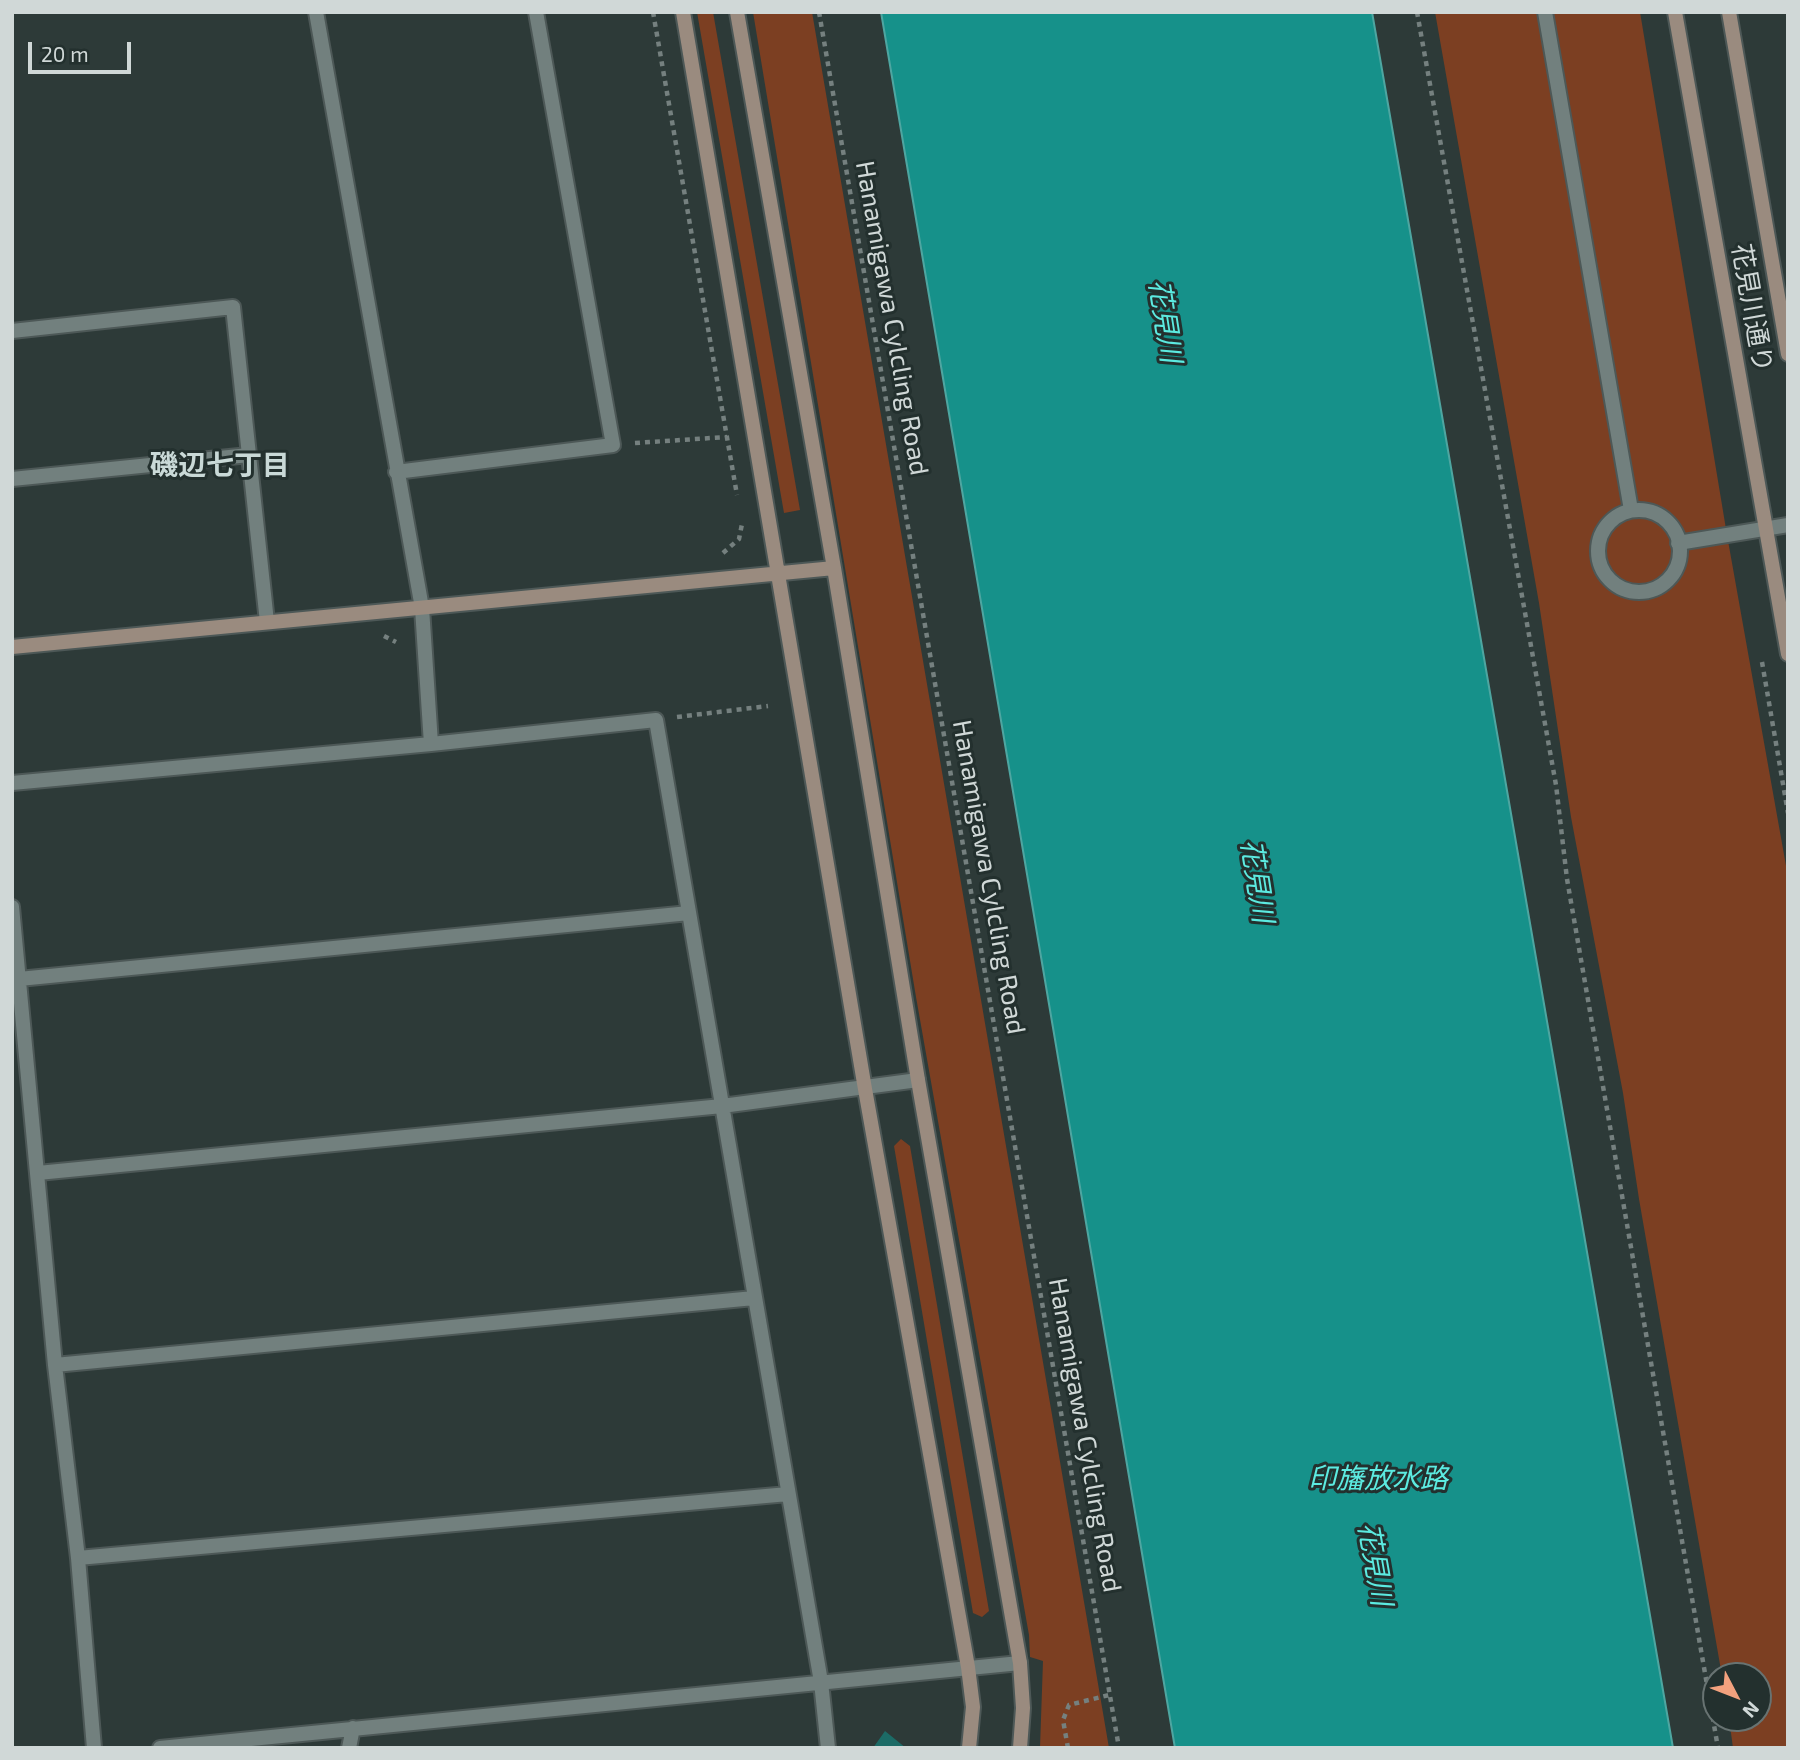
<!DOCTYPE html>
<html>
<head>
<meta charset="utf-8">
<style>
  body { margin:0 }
  #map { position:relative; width:1800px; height:1760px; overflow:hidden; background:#2d3a38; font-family:"Exo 2",sans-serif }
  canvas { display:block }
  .frame { position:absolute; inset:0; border:14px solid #d0d8d7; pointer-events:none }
  .north { position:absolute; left:1702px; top:1662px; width:70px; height:70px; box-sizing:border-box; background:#23302e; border:2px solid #687372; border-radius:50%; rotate:132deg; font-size:19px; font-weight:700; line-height:28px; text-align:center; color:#d0d8d7 }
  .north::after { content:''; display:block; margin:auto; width:24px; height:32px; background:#f2a17e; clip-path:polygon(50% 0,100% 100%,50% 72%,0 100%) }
  .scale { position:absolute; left:28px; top:42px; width:103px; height:32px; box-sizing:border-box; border:4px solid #d0d8d7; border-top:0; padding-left:9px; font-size:21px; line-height:24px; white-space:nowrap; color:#d0d8d7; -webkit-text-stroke:5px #23302e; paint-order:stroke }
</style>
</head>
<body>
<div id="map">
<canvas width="1800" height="1760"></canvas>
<div class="frame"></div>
<div class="north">N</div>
<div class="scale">20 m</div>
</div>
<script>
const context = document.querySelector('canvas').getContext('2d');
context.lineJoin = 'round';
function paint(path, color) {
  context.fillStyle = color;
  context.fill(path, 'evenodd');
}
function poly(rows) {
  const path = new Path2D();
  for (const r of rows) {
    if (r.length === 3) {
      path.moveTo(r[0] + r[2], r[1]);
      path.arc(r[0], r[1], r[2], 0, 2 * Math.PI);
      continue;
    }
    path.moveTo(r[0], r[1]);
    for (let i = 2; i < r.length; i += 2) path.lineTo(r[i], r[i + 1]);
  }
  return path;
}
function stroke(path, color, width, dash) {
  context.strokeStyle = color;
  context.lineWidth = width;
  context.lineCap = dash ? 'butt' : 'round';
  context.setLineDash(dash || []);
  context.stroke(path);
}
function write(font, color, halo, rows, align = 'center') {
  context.font = font + ' "Exo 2","Noto Sans JP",sans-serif';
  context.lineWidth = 6;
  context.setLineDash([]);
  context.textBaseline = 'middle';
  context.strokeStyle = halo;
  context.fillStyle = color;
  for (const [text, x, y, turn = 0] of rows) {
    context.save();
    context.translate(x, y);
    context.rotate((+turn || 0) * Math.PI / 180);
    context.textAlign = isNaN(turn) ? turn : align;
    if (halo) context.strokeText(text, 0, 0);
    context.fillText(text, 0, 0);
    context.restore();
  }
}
const green = poly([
  [697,12,713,12,800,510,784,513],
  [753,12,812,12,1109,1748,1040,1748,1043,1661,1030,1657,1029,1635,916,997],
  [1435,12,1640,12,1727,535,1788,877,1788,1748,1733,1748,1729,1718,1758,1718,1758,1676,1722,1676,1639,1199,1623,1093,1571,817,1539,603],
  [901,1139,910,1146,989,1611,982,1617,973,1613,894,1146]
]);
const water = poly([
  [881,12,1372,12,1673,1748,1175,1748,881,12]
]);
const building = poly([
  [885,1731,906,1748,873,1748]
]);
const path = poly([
  [653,12,737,495],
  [819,12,1119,1748],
  [1417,12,1556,785,1567,879,1718,1748],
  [635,443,727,437],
  [723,553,739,539,742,524],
  [384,636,396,642],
  [1762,662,1788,813],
  [677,717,768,706],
  [1068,1748,1063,1720,1069,1705,1109,1695]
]);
const lane = poly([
  [1545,12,1631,510],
  [1639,551,41],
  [1678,543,1788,525]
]);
const street = poly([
  [316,12,422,608,431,744],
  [12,331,233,307,249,455],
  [396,472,613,445,536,12],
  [12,479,249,455,267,622],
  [12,783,431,744,656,720,821,1682,828,1748],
  [12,907,55,1365,78,1558,94,1748],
  [19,979,689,913],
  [38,1173,722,1106,918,1080],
  [55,1365,754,1298],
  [78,1558,788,1494],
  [160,1748,1020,1663],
  [349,1748,353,1728]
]);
const secondary = poly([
  [683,12,865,1089,968,1667,973,1707,969,1748],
  [737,12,834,568,918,1080,1020,1663,1023,1708,1020,1748],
  [1675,12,1788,654],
  [1729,12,1788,354],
  [12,647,834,568]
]);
const streetNames = [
  ["花見川通り",1752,308,80],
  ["Hanamigawa Cylcling Road",892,318,80],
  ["Hanamigawa Cylcling Road",989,877,80],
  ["Hanamigawa Cylcling Road",1085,1435,80]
];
const waterNames = [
  ["花見川",1165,321,81],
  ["花見川",1257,881,81],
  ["印旛放水路",1378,1479],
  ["花見川",1375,1564,80]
];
const neighbourhoodNames = [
  ["磯辺七丁目",220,466]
];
paint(green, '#7c3f22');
paint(water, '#16918a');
stroke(water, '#4ea6a1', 2);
paint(building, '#1c6b66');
stroke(lane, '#4d5857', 18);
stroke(street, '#4d5857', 18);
stroke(secondary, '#4d5857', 18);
stroke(path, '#75807f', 4.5, [5, 5]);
stroke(lane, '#72807e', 14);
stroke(street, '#72807e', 14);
stroke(secondary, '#9a8b7f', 14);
write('26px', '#d0d8d7', '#23302e', streetNames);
write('italic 28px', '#5cebe1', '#23302e', waterNames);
write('bold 28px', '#c9d9d7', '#23302e', neighbourhoodNames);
</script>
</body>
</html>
